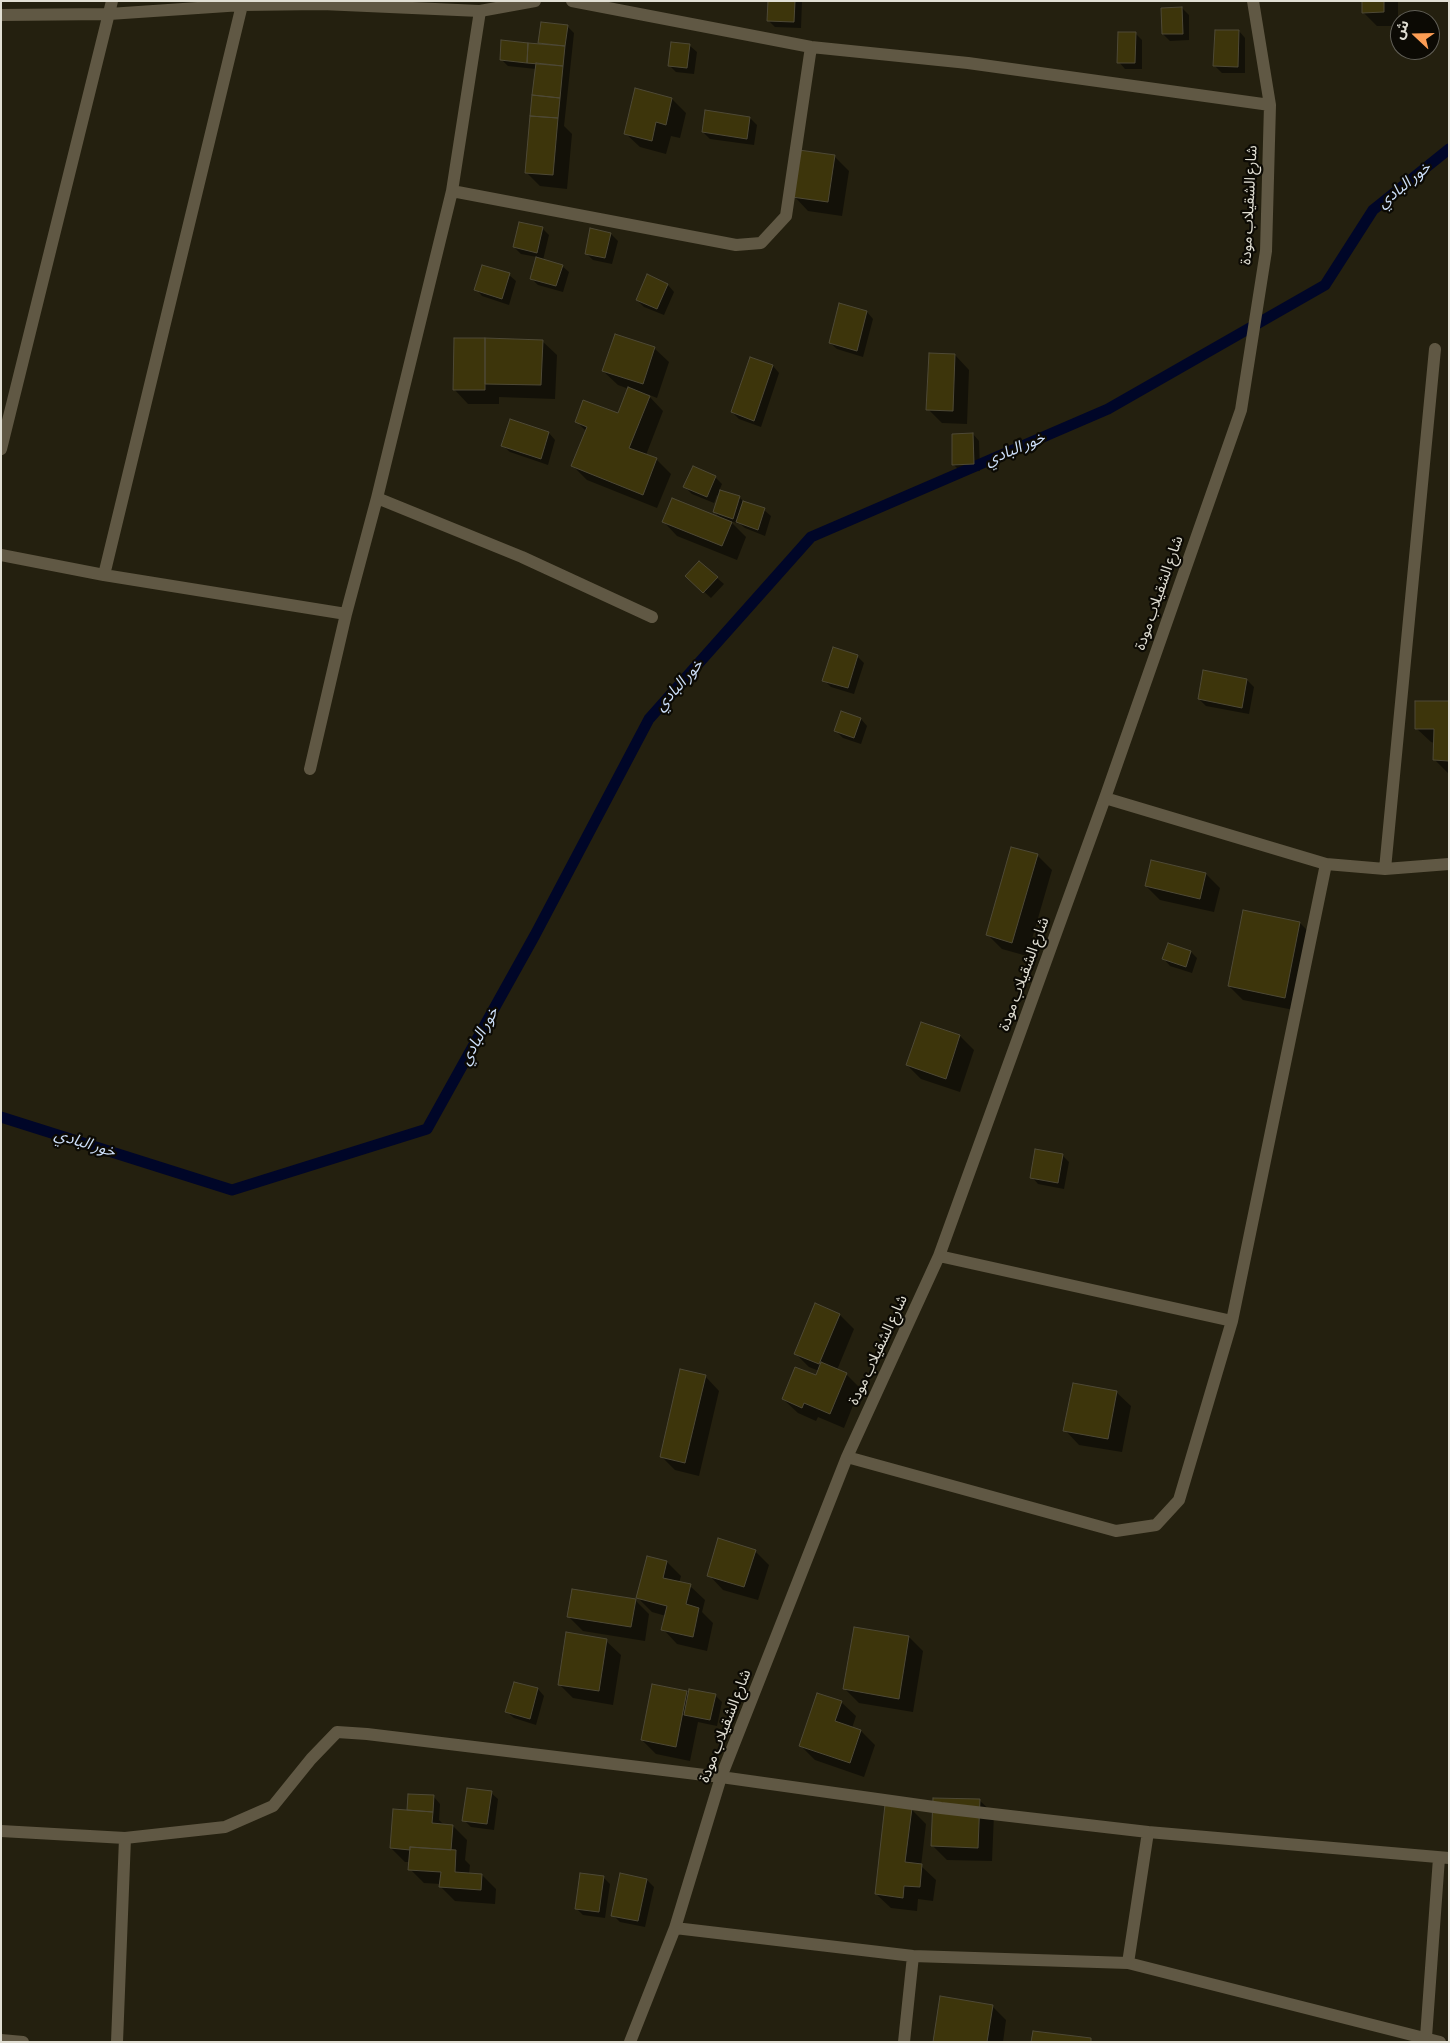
<!DOCTYPE html>
<html>
<head>
<meta charset="utf-8">
<style>
  body { margin:0 }
  #map { position:relative; width:1450px; height:2043px; overflow:hidden; background:#24200f; font-family:"Alegreya Sans","Noto Sans Arabic",sans-serif }
  canvas { display:block }
  .frame { position:absolute; inset:0; border:2px solid #e1dfd4; pointer-events:none }
  .north { position:absolute; left:1390px; top:10px; width:50px; height:50px; box-sizing:border-box; background:#0c0a04; border:1px solid #615f57; border-radius:50%; rotate:291deg; font-size:14px; font-weight:700; line-height:20px; text-align:center; color:#e1dfd4 }
  .north::after { content:''; display:block; margin:auto; width:18px; height:22px; background:#fc9d54; clip-path:polygon(50% 0,100% 100%,50% 72%,0 100%) }
</style>
</head>
<body>
<div id="map">
<canvas width="1450" height="2043"></canvas>
<div class="frame"></div>
<div class="north">ش</div>
</div>
<script>
const context = document.querySelector('canvas').getContext('2d');
context.lineJoin = 'round';
function paint(path, color) {
  context.fillStyle = color;
  context.fill(path, 'evenodd');
}
function poly(rows) {
  const path = new Path2D();
  for (const r of rows) {
    path.moveTo(r[0], r[1]);
    for (let i = 2; i < r.length; i += 2) path.lineTo(r[i], r[i + 1]);
  }
  return path;
}
function stroke(path, color, width, dash) {
  context.strokeStyle = color;
  context.lineWidth = width;
  context.lineCap = dash ? 'butt' : 'round';
  context.setLineDash(dash || []);
  context.stroke(path);
}
function write(font, color, halo, rows, align = 'center') {
  context.font = font + ' "Alegreya Sans","Noto Sans Arabic",sans-serif';
  context.lineWidth = 4.5;
  context.setLineDash([]);
  context.textBaseline = 'middle';
  context.strokeStyle = halo;
  context.fillStyle = color;
  for (const [text, x, y, turn = 0] of rows) {
    context.save();
    context.translate(x, y);
    context.rotate((+turn || 0) * Math.PI / 180);
    context.textAlign = isNaN(turn) ? turn : align;
    if (halo) context.strokeText(text, 0, 0);
    context.fillText(text, 0, 0);
    context.restore();
  }
}
const shadow = poly([
  [769,1,802,1,801,28,775,27,768,20],
  [1363,1,1398,1,1398,26,1377,26,1363,12],
  [1182,8,1189,15,1189,40,1170,41,1163,34],
  [542,23,567,26,574,33,564,126,572,134,567,189,540,186,526,172,536,69,508,66,501,59,540,45],
  [1239,31,1245,38,1245,73,1222,73,1215,66],
  [1135,33,1142,40,1142,69,1125,69,1119,62],
  [690,46,697,52,694,74,676,72,669,65],
  [672,99,686,113,680,138,671,136,666,154,640,147,625,133],
  [750,118,757,125,754,145,710,139,703,132],
  [835,157,849,171,842,216,808,211,794,196],
  [542,228,549,235,543,260,562,266,569,272,563,292,538,285,531,278,537,257,521,254,514,247],
  [591,229,611,234,618,241,612,264,593,260,586,253],
  [509,275,516,281,509,305,482,296,476,289],
  [668,285,674,292,664,315,644,307,637,300],
  [867,312,873,319,863,357,837,349,830,343],
  [542,341,557,355,555,399,499,397,499,404,468,404,454,389],
  [654,348,669,362,657,398,647,394,663,411,646,455,656,459,671,474,657,508,587,480,573,466,587,432,576,421,618,414,629,389,618,385,603,371],
  [955,355,969,370,967,424,942,423,928,409],
  [773,366,779,373,761,427,739,419,732,412],
  [549,433,555,440,548,465,510,452,503,446],
  [973,434,979,441,980,471,961,472,954,465],
  [715,477,722,484,719,491,739,497,745,503,764,510,771,516,765,536,745,528,740,524,730,521,746,537,737,560,677,536,663,521,722,519,714,512,719,496,717,495,714,503,692,494,685,487],
  [687,576,717,578,724,584,711,598],
  [857,656,864,663,854,694,831,687,824,680],
  [1247,680,1254,687,1249,714,1206,706,1199,699],
  [1449,703,1449,774,1434,759,1435,743,1431,742,1416,728],
  [861,719,867,726,861,744,843,738,836,731],
  [1037,855,1052,870,1027,956,1002,949,988,935],
  [1206,874,1220,888,1214,912,1160,900,1146,886],
  [1300,923,1314,937,1299,1011,1243,1000,1229,986],
  [1191,952,1197,958,1192,973,1170,966,1164,959],
  [921,1023,960,1036,974,1050,960,1092,921,1079,907,1065],
  [1062,1155,1069,1162,1064,1189,1038,1184,1032,1177],
  [816,1305,840,1315,854,1329,837,1370,846,1374,860,1388,844,1428,818,1417,816,1421,798,1413,783,1399,816,1377,819,1371,809,1367,795,1353],
  [705,1376,719,1391,699,1476,675,1470,661,1456],
  [1116,1392,1131,1406,1122,1452,1079,1445,1065,1430],
  [755,1551,769,1565,758,1600,723,1590,709,1575],
  [667,1562,681,1576,679,1583,690,1586,705,1600,702,1612,713,1623,707,1651,677,1644,663,1629,666,1616,652,1612,638,1598],
  [635,1600,649,1614,645,1641,583,1631,569,1617],
  [855,1628,909,1637,923,1651,913,1712,859,1703,845,1689],
  [606,1641,621,1655,613,1705,573,1698,559,1684],
  [653,1685,687,1692,690,1695,715,1695,722,1702,717,1726,698,1722,690,1761,656,1754,642,1740],
  [538,1689,544,1696,536,1725,514,1718,507,1712],
  [841,1702,856,1716,852,1728,861,1731,875,1745,864,1777,815,1760,801,1746],
  [491,1793,498,1799,494,1830,471,1827,464,1820],
  [434,1797,440,1804,439,1820,444,1825,453,1826,467,1840,465,1860,470,1865,469,1874,482,1875,496,1889,495,1904,455,1901,441,1887,441,1884,424,1883,410,1869,410,1862,405,1862,391,1848,410,1811,408,1809],
  [979,1800,994,1814,992,1861,947,1860,933,1846],
  [911,1809,926,1824,921,1866,936,1880,933,1901,918,1899,917,1911,891,1908,876,1894],
  [621,1875,647,1880,654,1887,645,1927,620,1922,613,1915],
  [603,1877,610,1884,605,1918,583,1915,576,1908],
  [992,2006,1006,2020,1003,2042,934,2042]
]);
const stream = poly([
  [1,1117,232,1190,427,1129,535,935,649,719,811,537,1108,409,1325,285,1373,210,1449,149]
]);
const building = poly([
  [768,1,795,1,794,22,767,21,768,1],
  [1362,1,1384,1,1384,12,1362,13,1362,1],
  [1182,7,1183,34,1162,34,1161,8,1182,7],
  [541,22,568,25,565,46,538,43,541,22],
  [1215,30,1239,30,1238,67,1213,66,1215,30],
  [1118,32,1136,32,1135,63,1117,63,1118,32],
  [501,40,528,43,527,63,500,60,501,40],
  [671,42,690,44,687,68,668,66,671,42],
  [528,43,565,46,563,66,527,63,528,43],
  [536,63,563,66,560,98,532,95,536,63],
  [635,88,672,98,666,125,656,122,652,141,624,134,635,88],
  [532,95,560,98,558,118,530,116,532,95],
  [705,110,750,117,747,139,702,132,705,110],
  [530,116,558,118,553,175,525,173,530,116],
  [799,150,835,155,828,202,792,197,799,150],
  [519,222,543,227,537,253,513,247,519,222],
  [590,228,611,233,605,258,585,254,590,228],
  [536,257,563,265,556,286,530,279,536,257],
  [482,265,510,273,502,299,474,290,482,265],
  [647,274,668,284,657,309,636,300,647,274],
  [839,303,867,311,857,351,829,343,839,303],
  [615,334,655,347,643,384,602,371,615,334],
  [454,338,485,338,485,390,453,390,454,338],
  [485,338,543,340,541,385,485,384,485,338],
  [929,353,955,354,953,411,926,410,929,353],
  [750,357,773,365,754,421,731,412,750,357],
  [628,387,650,396,629,448,657,458,643,495,571,466,587,427,575,422,583,400,618,413,628,387],
  [510,419,549,432,541,459,501,446,510,419],
  [973,433,974,464,952,465,952,434,973,433],
  [693,466,716,476,707,497,683,487,693,466],
  [720,490,740,496,733,519,713,512,720,490],
  [672,498,732,522,722,546,662,522,672,498],
  [743,501,765,508,758,530,736,522,743,501],
  [699,561,718,577,703,593,685,576,699,561],
  [833,647,858,655,848,688,822,681,833,647],
  [1203,670,1247,679,1242,708,1198,699,1203,670],
  [1415,701,1449,701,1449,761,1433,760,1434,729,1415,729,1415,701],
  [841,711,861,718,854,738,834,731,841,711],
  [1011,847,1038,854,1012,943,986,935,1011,847],
  [1151,860,1206,873,1200,899,1145,886,1151,860],
  [1243,910,1300,922,1285,998,1228,986,1243,910],
  [1168,943,1191,951,1186,967,1162,959,1168,943],
  [921,1022,960,1035,946,1079,906,1065,921,1022],
  [1035,1149,1063,1154,1058,1183,1030,1178,1035,1149],
  [815,1303,840,1314,819,1364,794,1354,815,1303],
  [821,1362,847,1373,830,1414,804,1403,802,1408,782,1399,795,1367,816,1375,821,1362],
  [680,1369,706,1375,685,1463,660,1457,680,1369],
  [1073,1383,1117,1391,1108,1439,1063,1431,1073,1383],
  [718,1538,756,1550,744,1587,707,1576,718,1538],
  [647,1556,667,1561,663,1578,691,1584,686,1604,699,1608,693,1637,661,1630,667,1606,636,1598,647,1556],
  [572,1589,636,1599,631,1627,567,1617,572,1589],
  [854,1627,909,1636,899,1699,843,1689,854,1627],
  [566,1632,607,1639,599,1691,558,1685,566,1632],
  [514,1682,538,1688,530,1719,505,1712,514,1682],
  [652,1684,687,1691,676,1747,641,1740,652,1684],
  [689,1689,716,1694,710,1720,684,1715,689,1689],
  [817,1693,842,1701,835,1721,861,1730,850,1763,799,1746,817,1693],
  [467,1788,492,1791,487,1824,462,1821,467,1788],
  [408,1794,434,1795,433,1812,407,1810,408,1794],
  [933,1798,980,1799,978,1848,931,1846,933,1798],
  [885,1805,912,1808,905,1862,922,1864,920,1887,904,1886,903,1898,875,1894,885,1805],
  [393,1809,433,1812,432,1823,453,1825,451,1850,410,1847,410,1850,390,1848,393,1809],
  [410,1847,456,1850,455,1872,482,1874,481,1890,439,1887,441,1872,408,1870,410,1847],
  [580,1873,604,1876,599,1912,575,1909,580,1873],
  [620,1873,647,1879,638,1921,611,1916,620,1873],
  [940,1996,993,2005,987,2042,933,2042,940,1996],
  [1033,2031,1091,2038,1091,2042,1031,2042,1033,2031]
]);
const minor = poly([
  [572,1,811,47,968,63,1270,105],
  [1,15,109,14,242,5,322,4,480,11,535,1],
  [452,191,736,245,761,243,786,216,811,47],
  [1,449,112,1],
  [377,498,522,557,652,617],
  [1,555,104,575,346,614],
  [104,575,242,5],
  [310,769,346,614,377,498,452,191,480,11],
  [1105,798,1326,864,1385,869,1449,864],
  [1385,869,1435,349],
  [939,1256,1232,1321],
  [847,1457,1116,1531,1156,1525,1179,1500,1232,1321,1326,864],
  [1,1831,125,1838,225,1827,273,1806,311,1759,337,1732,367,1734,721,1777,941,1808,1148,1832,1449,1858],
  [675,1928,913,1956,1128,1963,1440,2042],
  [1128,1963,1148,1832],
  [1426,2037,1439,1858],
  [1,2040,23,2042],
  [117,2042,125,1838],
  [630,2042,675,1928,721,1777,847,1457,939,1256,1105,798,1241,410,1266,251,1270,105,1253,1],
  [904,2042,913,1956]
]);
const streetNames = [
  ["شارع الشقيلاب مودة",1249,205,-87],
  ["شارع الشقيلاب مودة",1159,593,-71],
  ["شارع الشقيلاب مودة",1024,974,-70],
  ["شارع الشقيلاب مودة",878,1350,-65],
  ["شارع الشقيلاب مودة",725,1726,-69]
];
const waterNames = [
  ["خور البادي",1404,185,-39],
  ["خور البادي",1015,449,-23],
  ["خور البادي",679,685,-48],
  ["خور البادي",479,1036,-61],
  ["خور البادي",85,1143,17]
];
paint(shadow, '#0007');
stroke(stream, '#000628', 11);
paint(building, '#3d350b');
stroke(building, '#4e4936', 1);
stroke(minor, '#605844', 12);
write('15px', '#e1dfd4', '#0c0a04', streetNames);
write('italic 16px', '#cddff9', '#0c0a04', waterNames);
</script>
</body>
</html>
